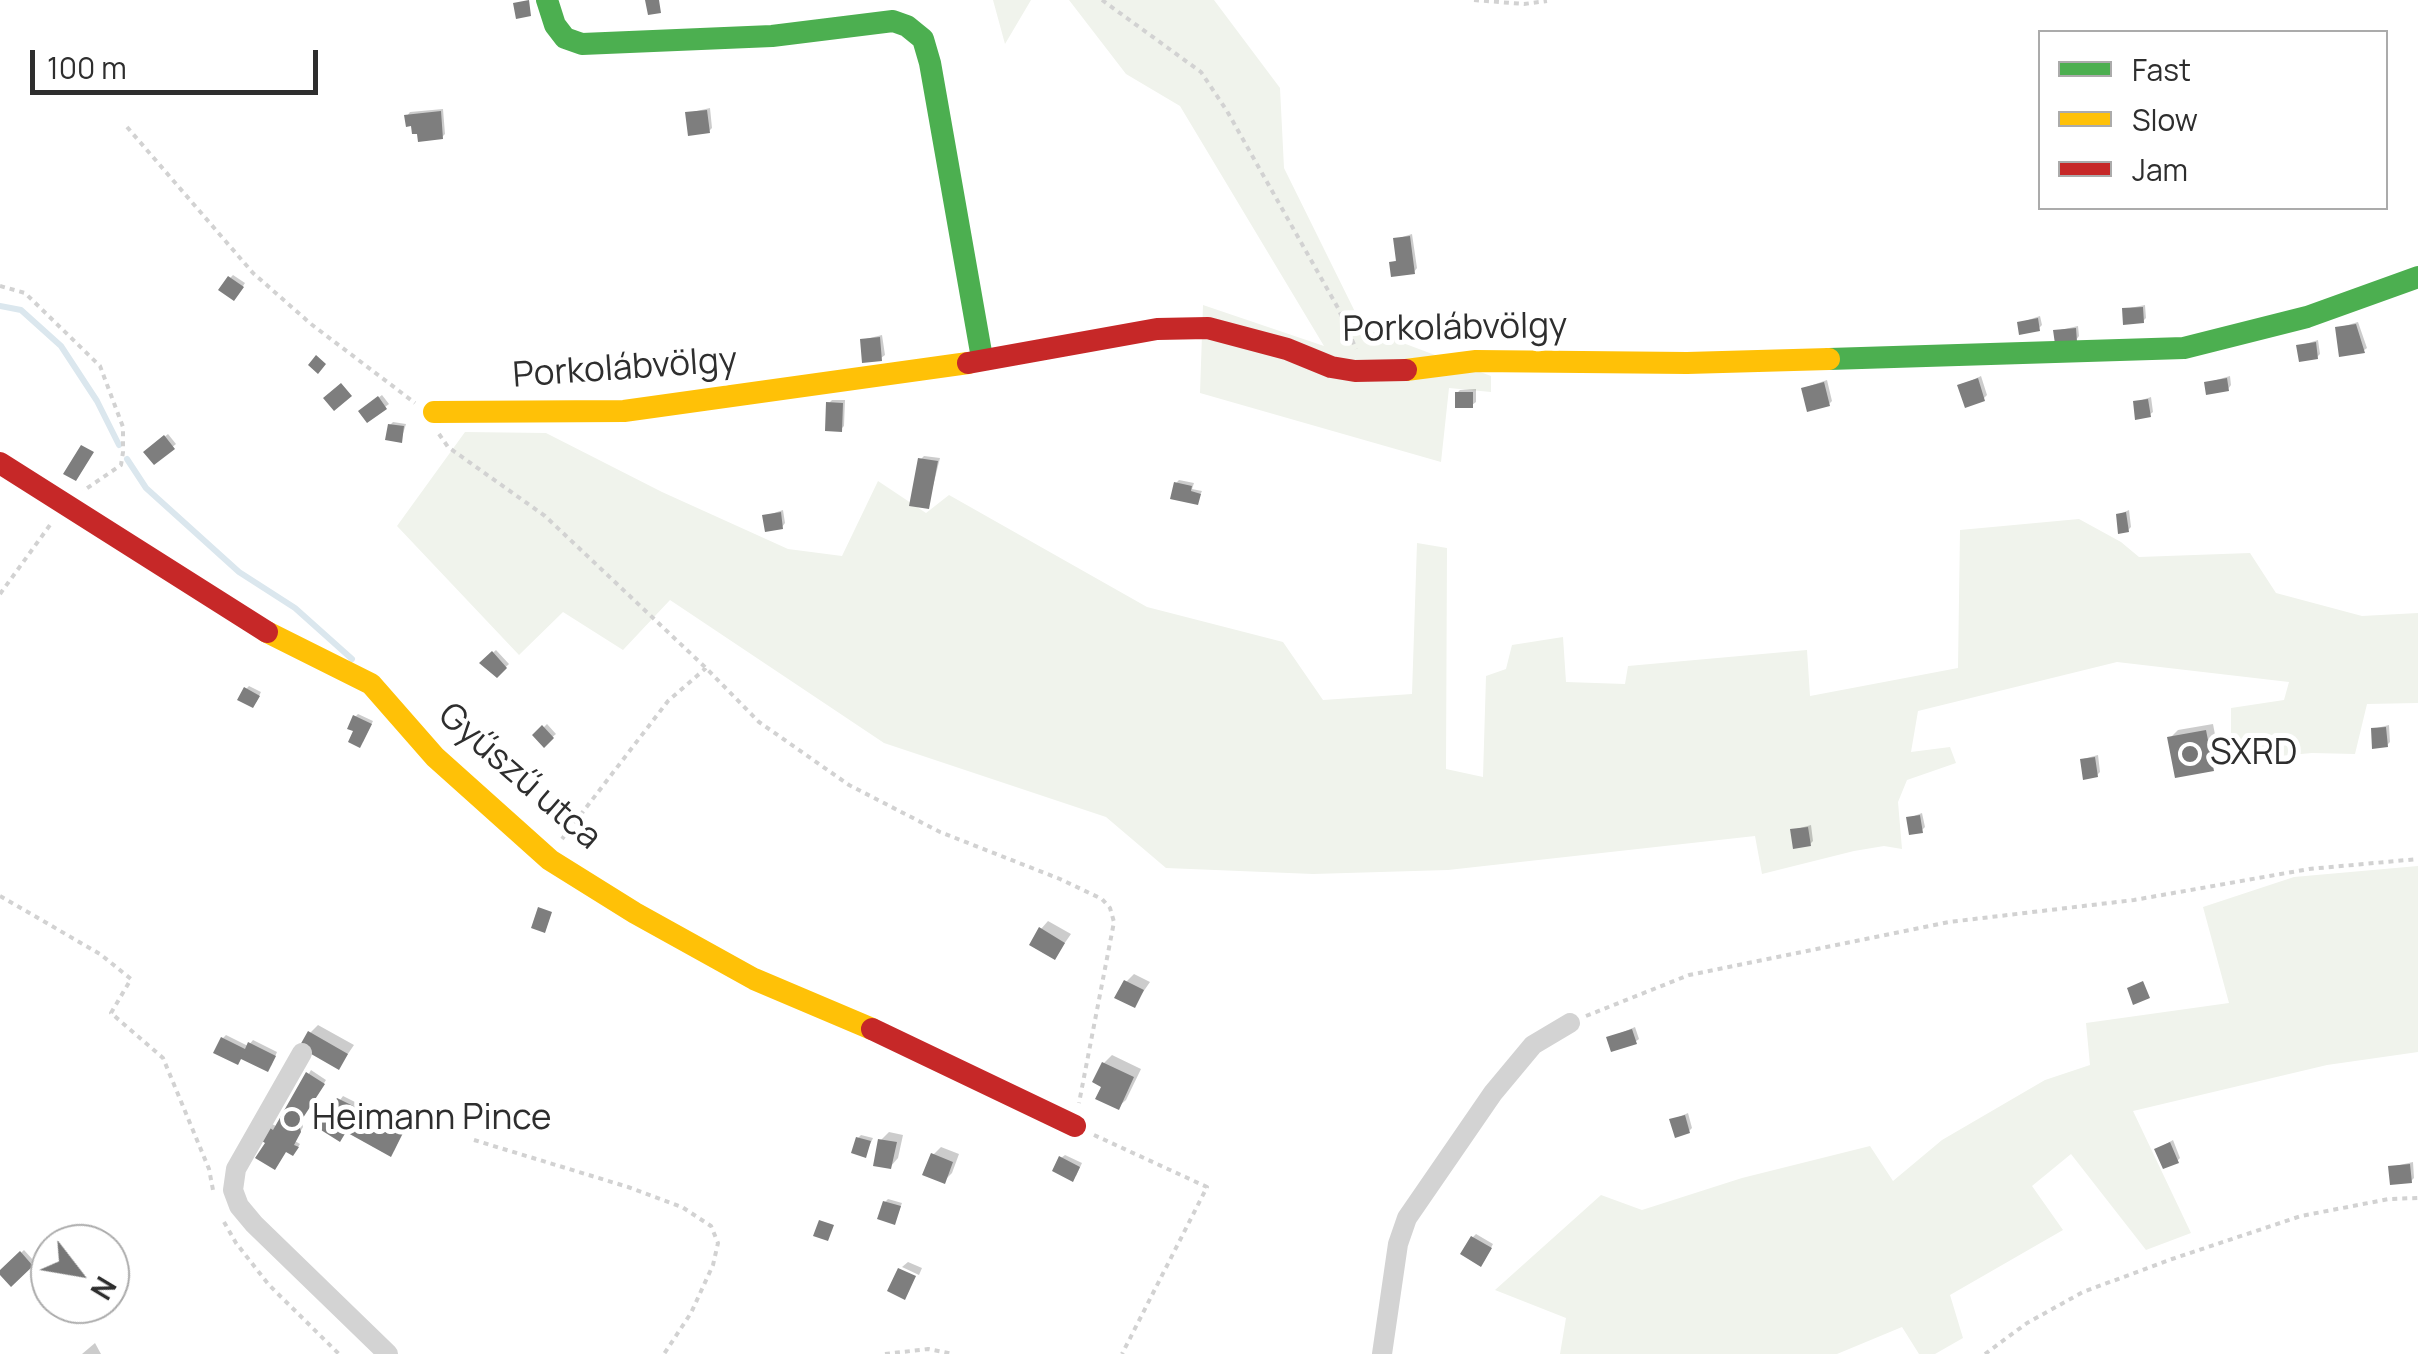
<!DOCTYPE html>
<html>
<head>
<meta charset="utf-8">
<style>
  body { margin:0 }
  #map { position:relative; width:2418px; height:1354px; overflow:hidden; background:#fff; font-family:Manrope,sans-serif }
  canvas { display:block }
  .legend { position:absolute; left:2038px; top:30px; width:350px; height:180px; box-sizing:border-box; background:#fff; border:2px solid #ababab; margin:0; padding:12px 18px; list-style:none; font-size:30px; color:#2e2e2e }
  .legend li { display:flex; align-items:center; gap:20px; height:50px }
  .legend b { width:50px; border:2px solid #ababab }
  .north { position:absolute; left:30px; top:1224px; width:100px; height:100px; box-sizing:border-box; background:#fff; border:2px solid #ababab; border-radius:50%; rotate:121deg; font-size:28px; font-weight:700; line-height:40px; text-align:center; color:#2e2e2e }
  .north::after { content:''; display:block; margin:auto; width:35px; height:45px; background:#777; clip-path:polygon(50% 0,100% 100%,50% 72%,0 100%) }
  .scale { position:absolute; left:30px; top:50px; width:288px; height:45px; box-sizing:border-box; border:5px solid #2e2e2e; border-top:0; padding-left:12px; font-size:30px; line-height:35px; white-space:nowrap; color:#2e2e2e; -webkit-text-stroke:8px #fff; paint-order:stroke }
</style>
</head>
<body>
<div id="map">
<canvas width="2418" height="1354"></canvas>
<ul class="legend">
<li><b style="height:12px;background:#4caf50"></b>Fast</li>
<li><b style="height:12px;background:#ffc107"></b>Slow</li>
<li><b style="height:12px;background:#c62828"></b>Jam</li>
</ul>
<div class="north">N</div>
<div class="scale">100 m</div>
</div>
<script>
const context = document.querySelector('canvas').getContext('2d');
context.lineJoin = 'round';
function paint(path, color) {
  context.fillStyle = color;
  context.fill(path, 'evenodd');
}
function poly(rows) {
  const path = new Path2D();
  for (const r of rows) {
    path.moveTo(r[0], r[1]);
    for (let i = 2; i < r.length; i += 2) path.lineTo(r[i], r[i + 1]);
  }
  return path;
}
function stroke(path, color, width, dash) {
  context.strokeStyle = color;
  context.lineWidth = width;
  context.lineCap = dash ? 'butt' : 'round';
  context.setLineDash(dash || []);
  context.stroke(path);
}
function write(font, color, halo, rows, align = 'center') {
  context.font = font + ' Manrope,sans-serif';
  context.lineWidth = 10;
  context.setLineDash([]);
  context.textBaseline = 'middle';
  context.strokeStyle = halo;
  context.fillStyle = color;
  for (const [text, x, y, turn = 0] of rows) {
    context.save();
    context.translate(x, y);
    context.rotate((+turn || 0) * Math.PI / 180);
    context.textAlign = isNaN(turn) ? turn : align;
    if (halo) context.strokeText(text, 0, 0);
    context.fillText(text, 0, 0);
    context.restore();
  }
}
const green = poly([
  [993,0,1031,0,1005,44],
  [1069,0,1214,0,1280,88,1284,168,1363,328,1491,376,1491,392,1449,388,1441,462,1200,393,1203,305,1324,346,1180,106,1126,74],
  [465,432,546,433,662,492,788,549,842,556,878,481,926,513,949,495,1147,607,1283,642,1323,700,1412,694,1417,543,1447,548,1446,769,1483,777,1486,676,1506,669,1512,645,1563,637,1566,682,1625,684,1628,666,1807,650,1810,696,1958,668,1960,530,2079,519,2121,542,2139,557,2250,553,2276,593,2362,616,2418,613,2418,703,2367,704,2355,754,2312,753,2235,760,2231,743,2231,708,2284,700,2289,682,2117,662,1918,711,1911,752,1950,747,1956,763,1907,780,1898,802,1902,849,1884,846,1854,851,1762,874,1755,836,1448,870,1313,874,1166,868,1106,817,884,743,670,600,623,650,563,612,519,655,397,526],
  [2418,866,2418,1052,2327,1065,2133,1111,2191,1233,2146,1250,2071,1154,2032,1186,2063,1230,1950,1295,1963,1338,1935,1354,1919,1354,1902,1327,1837,1354,1560,1354,1566,1318,1495,1290,1601,1195,1642,1210,1742,1178,1870,1146,1893,1181,1942,1140,2045,1080,2090,1065,2086,1023,2229,1003,2203,907,2294,877]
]);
const shadow = poly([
  [710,108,712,128,709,131,688,113],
  [443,109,445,134,442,137,407,116,410,112],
  [1412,234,1417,268,1414,272,1391,263,1399,259,1396,239],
  [233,275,245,283,237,295,230,278],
  [2145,305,2146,318,2143,321,2125,309],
  [2040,316,2042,325,2039,328,2019,323],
  [2358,322,2367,348,2363,351,2338,328],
  [2078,326,2079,336,2076,340,2056,331],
  [882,335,885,355,881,358,862,340],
  [2318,340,2320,354,2317,357,2299,346],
  [1981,376,1987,395,1984,398,1960,386],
  [2230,376,2231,385,2228,389,2206,383],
  [1827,380,1832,401,1829,404,1804,388],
  [1476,389,1476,402,1472,405,1457,393,1460,390],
  [382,395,389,404,368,420,361,411],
  [2151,397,2153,412,2149,415,2136,402],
  [832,400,845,400,844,426,841,429,829,403],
  [393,422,406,424,401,440,390,425],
  [168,434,176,444,154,462,146,452],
  [924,456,940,458,928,506,921,459],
  [1179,480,1194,483,1192,489,1202,491,1197,502,1176,483],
  [783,510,785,523,782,527,765,516],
  [2129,510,2131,527,2128,530,2118,515],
  [496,650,509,664,497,675,482,663],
  [249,686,261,692,256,702,246,689],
  [358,714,373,721,363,742,356,730,355,717],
  [547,724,556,734,544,744,536,735],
  [2213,724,2220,761,2212,769,2170,738,2178,730],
  [2389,725,2390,742,2387,745,2373,729],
  [2098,755,2100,772,2097,775,2083,759],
  [1922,813,1925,827,1921,831,1909,818],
  [1811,825,1813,841,1810,844,1793,830],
  [1048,921,1071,934,1055,957,1041,929],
  [1134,974,1150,982,1134,1005,1126,982],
  [318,1025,354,1045,339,1067,310,1033],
  [1635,1027,1639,1039,1635,1042,1609,1038],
  [226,1035,248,1046,253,1040,277,1052,271,1066,223,1038],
  [1112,1055,1141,1069,1126,1100,1118,1107,1104,1086,1104,1063],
  [311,1070,326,1080,301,1119,303,1127,295,1141,300,1144,296,1150,268,1142,270,1123,278,1127],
  [343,1096,405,1127,394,1151,324,1112,327,1109,332,1111],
  [1688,1113,1692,1128,1689,1131,1672,1120],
  [889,1132,903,1135,898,1158,891,1166,881,1140],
  [861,1135,873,1138,865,1155,858,1138],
  [2173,1140,2180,1158,2177,1161,2157,1149],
  [941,1147,959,1154,952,1173,944,1181,933,1155],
  [1065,1155,1082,1163,1076,1176,1061,1158],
  [2413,1162,2414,1178,2411,1181,2391,1167],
  [888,1199,902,1203,895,1222,885,1202],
  [1476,1234,1493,1244,1484,1261,1473,1237],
  [24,1250,34,1261,11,1283,1,1272],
  [908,1262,922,1268,919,1275,902,1267],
  [95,1343,101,1354,82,1354]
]);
const stream = poly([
  [0,306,21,310,61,346,97,401,119,445],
  [127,459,146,488,239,572,295,608,352,659]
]);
const building = poly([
  [529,0,531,16,516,19,513,3],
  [645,0,659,0,661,13,648,15],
  [707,110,710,133,688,136,685,112],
  [441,111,443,139,418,142,417,134,412,134,411,126,406,127,404,115],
  [1410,236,1415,274,1391,277,1389,262,1396,261,1393,238],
  [228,276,244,287,234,301,218,290],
  [2143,307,2144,323,2123,325,2122,308],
  [2038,318,2040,331,2019,335,2017,322],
  [2356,324,2365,353,2339,357,2335,327],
  [2076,328,2077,342,2055,344,2053,330],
  [880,337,882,361,862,363,860,339],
  [2316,342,2318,359,2299,362,2296,345],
  [316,355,326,364,318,374,308,365],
  [1978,378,1985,401,1965,408,1957,385],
  [2227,378,2229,391,2206,395,2204,382],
  [1824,382,1830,406,1807,412,1801,388],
  [341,383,352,396,334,411,323,398],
  [1455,392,1473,392,1473,408,1455,408],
  [378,396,387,409,367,423,358,411],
  [2148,399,2151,417,2135,420,2133,401],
  [826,402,843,403,842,432,825,431],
  [388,424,404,426,402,443,385,440],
  [164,435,175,449,154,465,143,452],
  [81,445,94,452,76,481,63,474],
  [918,458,938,461,929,509,909,506],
  [1174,482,1192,486,1191,491,1201,494,1198,505,1170,499],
  [781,512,783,529,765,532,762,515],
  [2126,512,2129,532,2118,534,2116,514],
  [492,651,507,668,497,678,479,663],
  [244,687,260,696,253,708,237,700],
  [353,715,372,724,360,748,348,742,353,731,347,729],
  [542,725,554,738,544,748,532,735],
  [2386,727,2388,747,2372,749,2371,728],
  [2206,730,2214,771,2175,778,2167,737],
  [2095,757,2098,777,2083,780,2080,759],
  [1920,815,1923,833,1909,835,1906,817],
  [1808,827,1811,846,1793,849,1790,829],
  [538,907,552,912,545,933,531,928],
  [1039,927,1065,943,1055,960,1029,945],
  [1124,980,1144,990,1135,1008,1114,998],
  [2143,981,2150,998,2133,1005,2127,988],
  [1632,1029,1637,1044,1611,1052,1606,1037],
  [308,1031,348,1054,339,1070,299,1047],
  [221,1037,245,1049,248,1042,276,1056,268,1072,241,1059,238,1065,213,1053],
  [1102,1062,1134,1077,1119,1110,1095,1099,1101,1087,1092,1082],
  [306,1072,325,1084,299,1124,301,1132,294,1145,299,1147,293,1156,286,1152,275,1170,255,1158,265,1143,256,1137,264,1124,273,1130],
  [337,1098,404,1131,391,1157,346,1132,340,1142,313,1125,322,1110,327,1113],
  [1685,1115,1690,1133,1675,1138,1669,1119],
  [856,1137,871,1141,866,1158,851,1153],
  [878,1139,897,1142,891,1169,873,1166],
  [2170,1142,2179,1163,2163,1169,2154,1149],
  [931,1153,953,1162,945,1184,922,1175],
  [1059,1156,1080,1167,1073,1182,1052,1171],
  [2410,1164,2412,1183,2390,1185,2388,1166],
  [883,1201,901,1206,895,1225,877,1219],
  [819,1220,834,1225,828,1241,813,1236],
  [1471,1236,1492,1248,1481,1267,1460,1254],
  [20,1251,33,1266,11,1287,0,1275,0,1270],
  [898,1268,916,1276,905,1300,887,1291]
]);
const path = poly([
  [1102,0,1201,72,1227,111,1338,308,1356,349],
  [1474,0,1524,4,1547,1],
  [127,127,253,273,311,324,415,403],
  [0,286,25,293,100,366,123,427,123,452,121,465,83,491],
  [439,434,448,447,545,516,706,668,759,722,849,785,940,832,1060,879,1102,899,1110,908,1114,922,1079,1103],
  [0,594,50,525],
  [562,839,668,701,706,668],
  [0,896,100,954,131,979,111,1013,163,1058,209,1169,213,1190],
  [1586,1016,1689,975,1949,922,2134,900,2309,869,2418,859],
  [1094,1135,1207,1187,1122,1354],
  [474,1140,628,1187,682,1207,711,1226,718,1243,713,1265,691,1313,664,1354],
  [224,1222,236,1243,269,1285,339,1354],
  [885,1354,928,1349,954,1354],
  [1985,1354,2027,1323,2083,1292,2172,1259,2301,1216,2389,1199,2418,1198]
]);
const street = poly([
  [302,1053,236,1169,233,1190,239,1206,254,1224,388,1354],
  [1382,1354,1398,1244,1407,1218,1493,1093,1533,1045,1570,1023]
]);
const fast = poly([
  [547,0,555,25,565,38,582,44,772,36,893,21,907,26,923,39,930,63,982,358],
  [1829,359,2184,348,2307,317,2418,277]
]);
const slow = poly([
  [1406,370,1476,361,1687,363,1829,359],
  [434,412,624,411,968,363],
  [267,632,371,684,435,757,550,860,635,913,754,979,872,1029]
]);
const jam = poly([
  [968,363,1157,329,1208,328,1287,349,1331,367,1355,371,1406,370],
  [0,463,267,632],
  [872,1029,1075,1126]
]);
const markers = [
  [2190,754,10,"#777"],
  [292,1119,10,"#777"]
];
const streetNames = [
  ["Porkolábvölgy",1455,329,-1],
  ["Porkolábvölgy",625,369,-4],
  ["Gyűszű utca",519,777,41]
];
const poiNames = [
  ["SXRD",2210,754],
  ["Heimann Pince",312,1119]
];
paint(green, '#f0f3ec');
paint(shadow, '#0003');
stroke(stream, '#dbe7ee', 6);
paint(building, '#7e7e7e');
stroke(path, '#d2d2d2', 4, [5, 5]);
stroke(street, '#d3d3d3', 20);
stroke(fast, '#4caf50', 22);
stroke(slow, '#ffc107', 22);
stroke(jam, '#c62828', 22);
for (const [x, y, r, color] of markers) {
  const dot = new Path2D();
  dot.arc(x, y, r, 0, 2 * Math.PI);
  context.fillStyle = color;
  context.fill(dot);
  stroke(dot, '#fff', 4);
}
write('35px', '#2e2e2e', '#fff', streetNames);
write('35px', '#2e2e2e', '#fff', poiNames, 'left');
</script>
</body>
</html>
